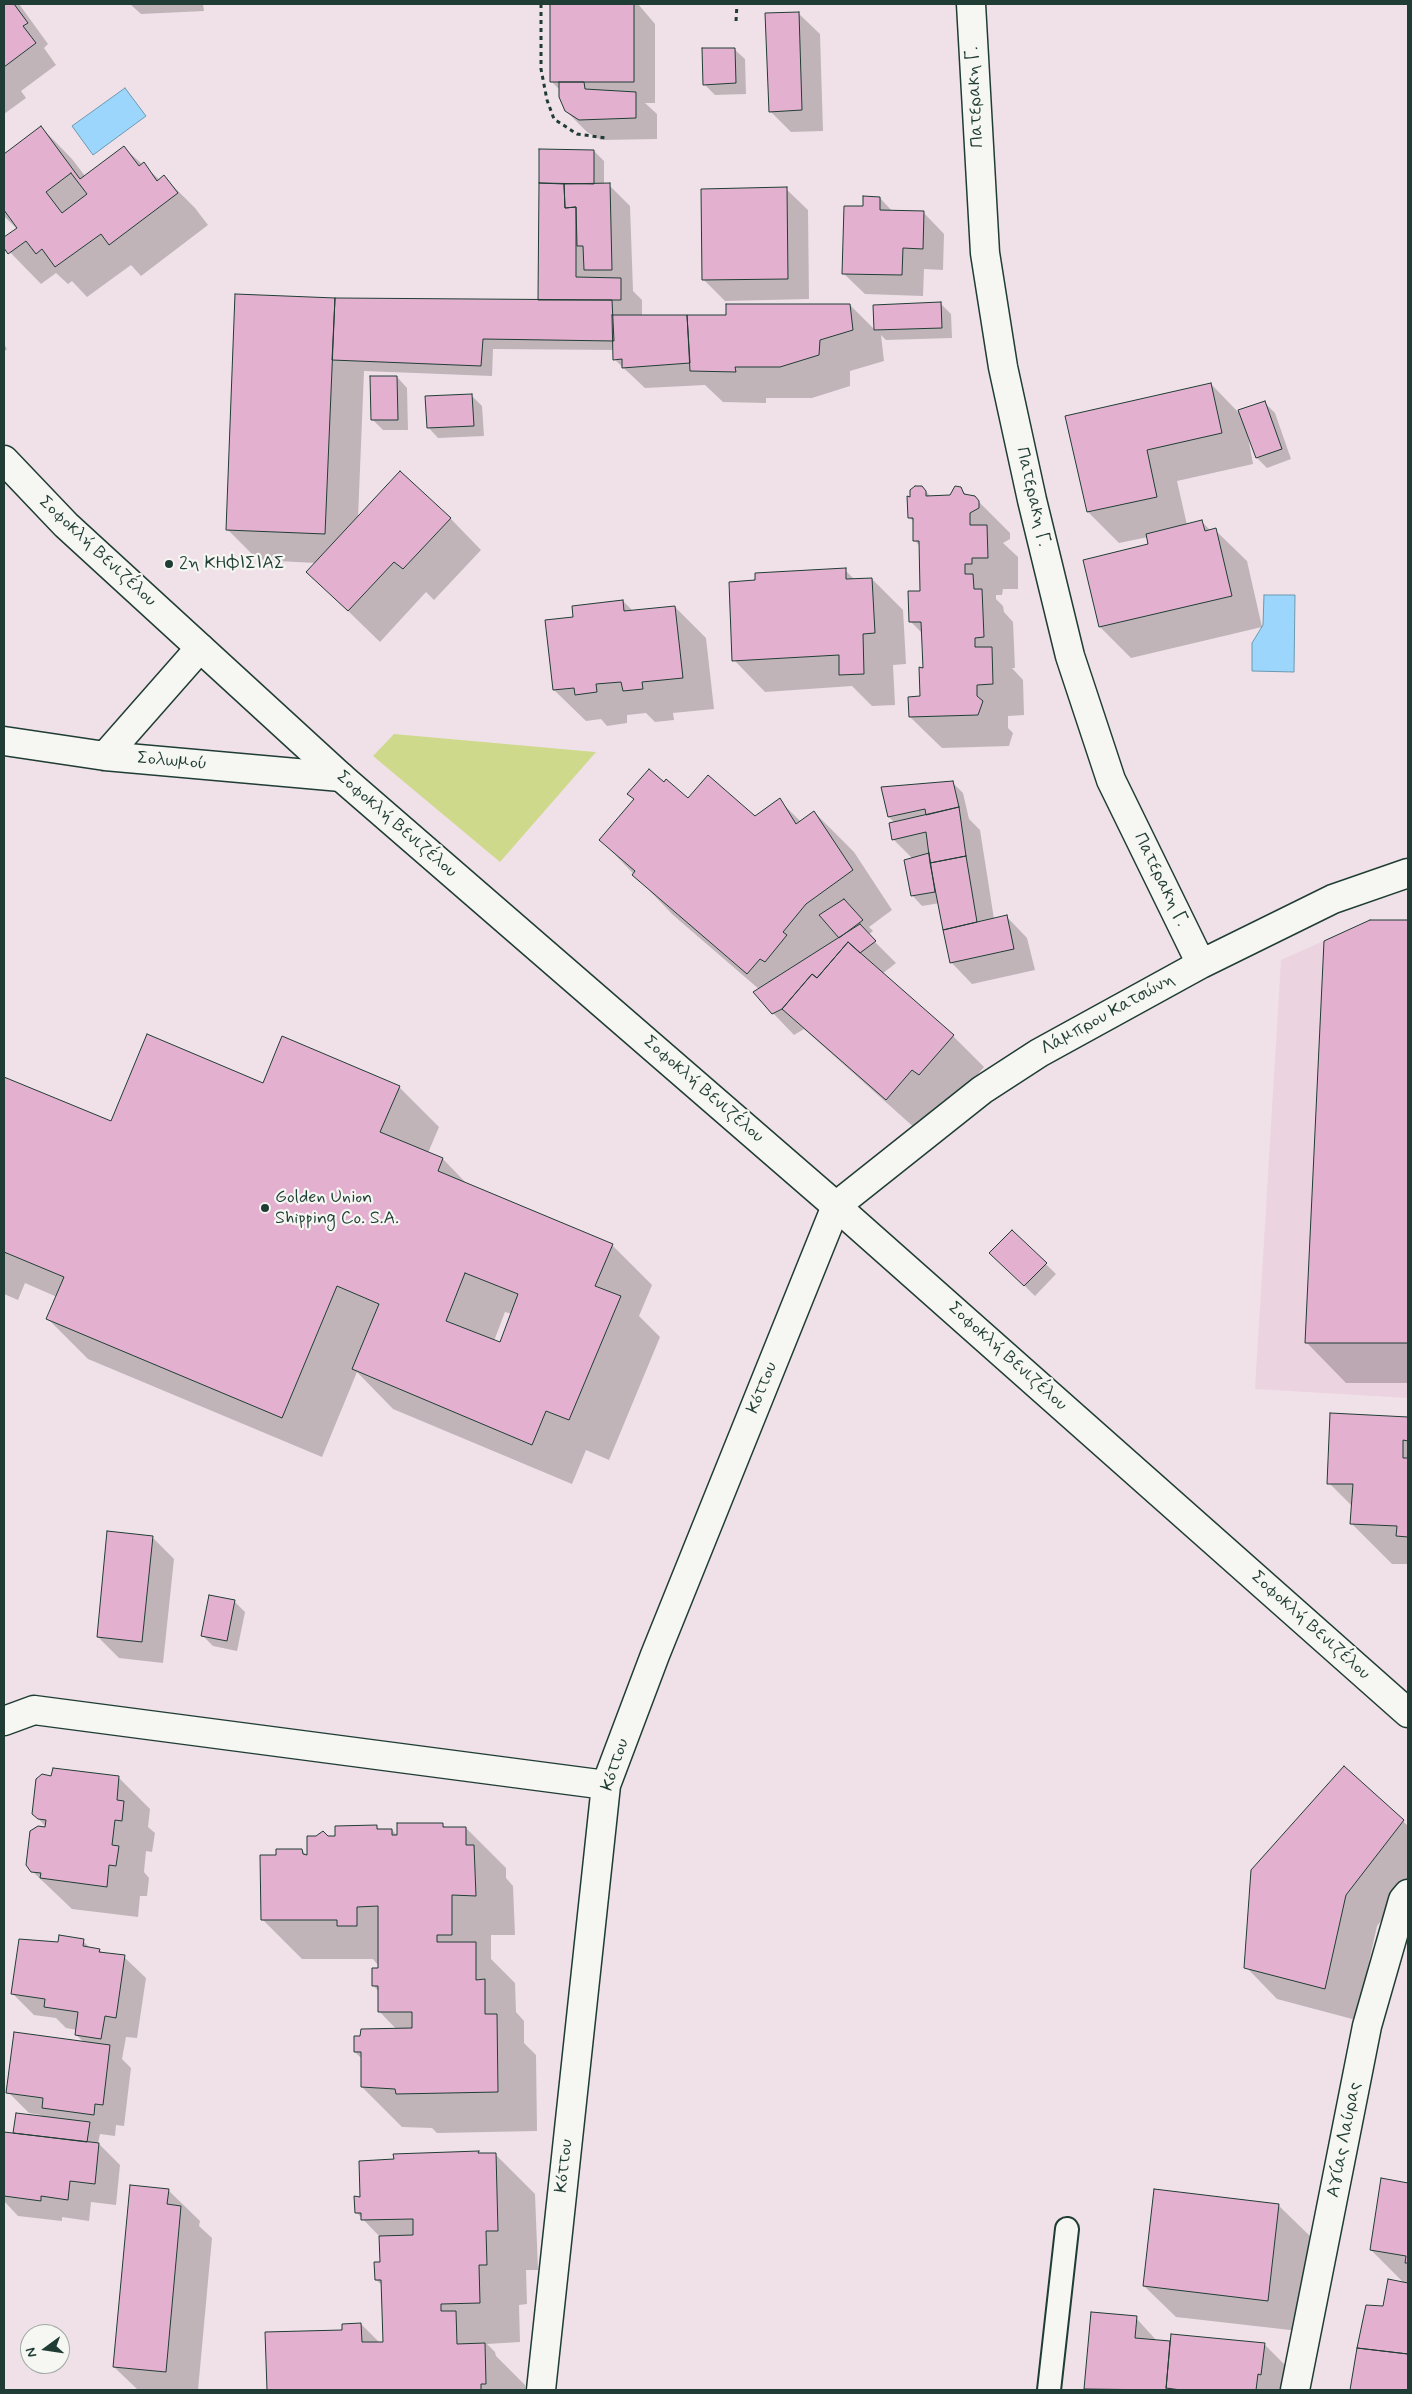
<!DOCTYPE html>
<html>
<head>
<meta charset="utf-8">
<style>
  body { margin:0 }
  #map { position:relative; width:1412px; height:2394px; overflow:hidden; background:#f0e1e8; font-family:Mynerve,sans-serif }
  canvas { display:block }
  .frame { position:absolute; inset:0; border:5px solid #1f3d34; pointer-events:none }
  .north { position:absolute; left:20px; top:2324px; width:50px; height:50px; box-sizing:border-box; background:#f6f6f2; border:1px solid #a0aca6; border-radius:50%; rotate:256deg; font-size:14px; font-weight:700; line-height:20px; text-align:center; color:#1f3d34 }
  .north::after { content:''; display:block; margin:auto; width:18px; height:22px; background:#1f3d34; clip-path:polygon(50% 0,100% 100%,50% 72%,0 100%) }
</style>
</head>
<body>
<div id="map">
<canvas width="1412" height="2394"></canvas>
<div class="frame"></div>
<div class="north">N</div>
</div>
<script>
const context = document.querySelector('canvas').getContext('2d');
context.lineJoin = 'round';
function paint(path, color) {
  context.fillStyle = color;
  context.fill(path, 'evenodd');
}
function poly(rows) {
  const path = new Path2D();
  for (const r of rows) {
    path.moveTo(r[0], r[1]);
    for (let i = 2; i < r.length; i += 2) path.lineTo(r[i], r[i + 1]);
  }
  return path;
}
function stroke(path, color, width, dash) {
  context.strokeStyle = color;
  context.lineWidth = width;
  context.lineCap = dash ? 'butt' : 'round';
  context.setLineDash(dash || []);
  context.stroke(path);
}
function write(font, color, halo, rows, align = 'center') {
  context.font = font + ' Mynerve,sans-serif';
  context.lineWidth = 4.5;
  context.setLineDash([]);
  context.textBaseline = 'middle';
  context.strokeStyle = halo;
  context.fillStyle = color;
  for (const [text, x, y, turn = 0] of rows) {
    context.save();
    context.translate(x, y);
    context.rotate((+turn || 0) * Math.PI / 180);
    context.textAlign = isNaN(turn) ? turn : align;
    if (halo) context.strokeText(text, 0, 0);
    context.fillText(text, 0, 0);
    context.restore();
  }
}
const built = poly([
  [1370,920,1408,920,1408,1398,1255,1389,1281,960]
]);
const green = poly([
  [394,734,595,752,596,752,500,862,373,756]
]);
const water = poly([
  [125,88,146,116,93,155,72,126,125,88],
  [1264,595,1295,595,1294,672,1252,671,1252,643,1263,625,1264,595]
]);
const shadow = poly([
  [4,4,19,4,48,44,44,48,56,65,21,91,26,98,4,114],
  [130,4,203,4,204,11,141,14],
  [551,4,638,4,655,24,655,103,645,103,657,114,657,139,601,140,587,132,566,111,560,90,551,81],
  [798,13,820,34,823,131,791,132,770,111],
  [734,49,745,59,746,94,715,95,704,84],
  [41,127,72,159,85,176,124,148,160,180,164,177,195,208,208,225,141,276,131,265,87,297,72,281,68,284,56,273,41,284,4,246,4,239,17,229,4,216,4,155],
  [594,151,604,161,604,185,609,185,630,206,633,291,642,300,642,316,727,316,850,305,876,331,875,306,941,304,951,314,952,338,886,340,881,335,884,361,850,371,850,386,812,398,766,398,766,403,723,402,705,385,645,388,614,359,614,350,493,349,492,376,364,371,358,518,450,518,481,550,434,600,426,592,380,642,308,572,316,563,258,560,227,529,335,300,539,301,540,183],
  [786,189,808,210,809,299,725,301,703,279],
  [880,198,893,212,923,212,944,234,943,270,924,269,923,296,865,294,843,273,864,208],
  [4,344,7,349,4,352],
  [397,377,407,388,408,430,383,430,372,419],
  [1211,384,1238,412,1264,402,1275,413,1291,459,1267,468,1257,458,1247,431,1253,464,1177,481,1187,525,1202,522,1211,531,1215,530,1247,561,1262,627,1131,658,1100,627,1150,545,1148,537,1119,543,1088,512,1066,417],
  [471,395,482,406,484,436,438,438,428,427],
  [922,487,931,497,951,496,960,489,968,496,974,497,1010,533,1010,539,1003,543,1018,557,1018,589,1003,589,1002,595,996,595,996,599,1003,606,1004,612,1013,622,1015,668,1012,668,1023,680,1024,715,1008,716,1008,728,1013,733,1009,746,942,748,910,717,921,698,924,669,923,634,911,622,922,592,920,546,915,541,914,522,910,518,911,498],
  [845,570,855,580,872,579,903,610,906,664,893,665,895,705,872,706,852,686,765,692,734,660],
  [623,601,633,611,675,607,706,638,714,709,673,713,674,720,655,722,646,713,627,715,627,723,607,726,601,719,586,721,554,690,575,618],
  [952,782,963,793,969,819,980,830,994,919,1006,916,1027,938,1035,970,972,984,951,962,940,903,922,906,912,895,913,859,893,839,895,823,889,817],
  [664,783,688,800,755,817,779,800,801,822,814,812,854,852,892,910,869,927,873,931,868,935,896,963,882,974,953,1036,984,1067,951,1106,944,1100,917,1130,804,1029,794,1035,773,1013,760,990,673,915,601,840,635,800,629,794],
  [1370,921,1408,921,1408,1383,1346,1383,1307,1343],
  [4,1078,112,1123,263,1084,399,1087,439,1127,428,1153,443,1159,468,1185,612,1245,652,1285,639,1316,660,1337,609,1460,586,1450,572,1484,393,1409,357,1372,322,1457,88,1359,48,1319,57,1297,25,1283,18,1300,4,1294],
  [505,1312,512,1314,500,1344,494,1341],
  [1012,1231,1056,1274,1035,1296,991,1253],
  [1331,1415,1408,1418,1408,1564,1392,1564,1352,1524,1353,1507,1329,1483],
  [152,1537,174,1559,163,1663,119,1658,98,1637],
  [234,1601,245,1612,237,1651,213,1646,202,1635],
  [53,1777,119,1778,150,1809,148,1827,155,1833,152,1852,146,1851,144,1872,149,1878,147,1896,140,1896,138,1917,72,1909,32,1871,48,1829,33,1813],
  [1403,1821,1408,1826,1408,1886,1377,1926,1356,2020,1277,1999,1246,1967],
  [442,1824,446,1828,466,1828,506,1868,506,1878,513,1886,515,1935,491,1935,491,1959,515,1983,516,2012,524,2021,524,2043,536,2055,537,2131,437,2133,432,2128,402,2127,362,2087,362,2059,355,2052,362,2038,397,2030,379,2011,379,1992,373,1985,379,1970,378,1965,373,1959,302,1959,262,1919,277,1856,302,1850,308,1857,327,1837,336,1837,376,1827,380,1830,392,1830,398,1836],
  [83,1941,91,1949,99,1950,103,1953,124,1957,146,1978,137,2038,126,2037,122,2059,131,2068,124,2126,116,2125,115,2136,100,2134,98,2143,120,2165,116,2205,91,2202,89,2221,62,2217,62,2221,18,2216,4,2201,4,2133,17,2135,15,2132,40,2117,41,2115,29,2113,8,2092,85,2043,76,2035,77,2030,66,2028,56,2018,34,2015,12,1993,59,1944],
  [478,2152,480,2155,495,2154,535,2194,538,2270,526,2270,527,2304,519,2305,520,2342,487,2344,495,2352,496,2356,525,2385,525,2390,269,2390,267,2333,344,2331,361,2324,380,2343,384,2343,382,2285,376,2280,381,2263,381,2238,356,2212,362,2198],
  [1382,2180,1408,2184,1408,2282,1406,2284,1408,2284,1408,2390,1352,2390,1367,2306,1384,2307,1405,2284,1371,2250],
  [168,2190,200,2221,199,2226,212,2238,198,2390,138,2390,114,2367],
  [1278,2205,1310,2236,1299,2331,1176,2317,1144,2286],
  [1136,2318,1157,2341,1264,2344,1285,2365,1283,2390,1087,2390,1086,2389]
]);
const building = poly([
  [4,4,14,4,28,23,23,26,36,43,4,67,4,4],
  [550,4,634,4,634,82,550,82,550,4],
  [799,12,802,110,769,112,765,13,799,12],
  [702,48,735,48,736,83,703,85,702,48],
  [559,82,584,82,585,89,636,92,636,118,579,120,565,111,559,97,559,82],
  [41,126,80,179,124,146,139,166,144,162,157,181,164,175,178,193,109,245,101,234,55,267,42,249,36,254,26,241,8,254,4,248,4,237,17,228,4,210,4,154,41,126],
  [71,173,87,194,62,213,46,192,71,173],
  [539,149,594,150,594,184,539,183,539,149],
  [539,183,564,184,565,208,576,207,576,277,621,278,621,300,538,300,539,183],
  [610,183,612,270,584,270,583,246,577,246,576,207,565,208,564,184,610,183],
  [787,187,788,279,702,280,701,189,787,187],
  [863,196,880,197,880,210,924,211,923,249,903,248,902,275,842,274,844,206,863,206,863,196],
  [235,294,335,298,325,534,226,530,235,294],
  [335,298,612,300,614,341,483,339,481,366,332,360,335,298],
  [941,302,942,328,874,330,873,305,941,302],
  [726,304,850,304,853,330,820,340,819,355,780,367,735,367,736,372,690,371,687,315,726,315,726,304],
  [612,315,687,315,690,363,622,368,622,359,613,360,612,315],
  [370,376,397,376,398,420,371,420,370,376],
  [1211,383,1222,433,1147,450,1157,497,1087,512,1065,416,1211,383],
  [472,394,474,426,427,428,425,396,472,394],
  [1265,401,1282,449,1256,458,1238,410,1265,401],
  [400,471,451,518,403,569,394,562,348,611,306,572,400,471],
  [915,486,922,486,926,491,926,496,950,495,955,486,961,487,964,494,975,496,979,501,979,508,970,513,970,525,987,525,988,558,972,558,972,564,965,564,965,574,973,574,974,589,982,589,984,637,975,638,975,647,992,647,993,684,977,685,977,696,983,701,978,715,909,717,908,697,920,696,919,667,923,668,921,622,909,622,908,591,920,591,919,541,913,541,913,518,908,518,907,496,910,497,910,490,915,486],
  [1202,520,1205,531,1216,528,1232,596,1099,627,1083,560,1148,544,1146,534,1202,520],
  [846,568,846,579,872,578,875,633,863,634,864,674,839,675,839,655,732,661,729,582,755,580,755,573,846,568],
  [623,600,624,611,675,606,683,678,642,682,643,689,623,691,621,682,596,684,597,692,575,695,574,688,553,690,545,620,573,617,572,606,623,600],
  [649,769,664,782,666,779,688,798,708,775,755,816,780,798,796,824,814,811,853,870,806,904,783,932,787,935,765,962,760,959,747,974,632,875,635,871,599,840,634,799,627,794,649,769],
  [953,781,959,807,926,815,925,809,888,817,881,787,953,781],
  [959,807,966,856,930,863,926,832,892,840,889,823,959,807],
  [929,853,935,892,911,896,904,860,929,853],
  [966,856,977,922,943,930,930,863,966,856],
  [844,899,863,920,839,938,819,915,844,899],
  [1007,915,1014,949,950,963,943,930,1007,915],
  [1370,920,1408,920,1408,1343,1305,1343,1324,941,1370,920],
  [860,924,876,941,860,953,848,942,817,978,812,974,782,1009,772,1014,753,992,860,924],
  [848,942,954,1035,919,1075,912,1070,886,1100,782,1009,812,974,817,978,848,942],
  [147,1034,263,1083,282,1036,400,1086,380,1132,443,1158,438,1171,613,1244,595,1286,621,1296,569,1420,546,1411,532,1445,352,1369,379,1304,337,1286,282,1418,46,1319,64,1277,4,1252,4,1077,111,1121,147,1034],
  [465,1273,518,1294,500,1342,446,1321,465,1273],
  [1012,1230,1047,1263,1024,1286,989,1253,1012,1230],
  [1330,1413,1408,1417,1408,1441,1403,1440,1403,1458,1408,1458,1408,1537,1396,1536,1397,1526,1350,1524,1353,1484,1327,1484,1330,1413],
  [107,1531,153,1536,142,1642,97,1637,107,1531],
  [209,1595,235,1600,227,1641,201,1636,209,1595],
  [1344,1766,1404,1820,1346,1895,1325,1989,1244,1968,1251,1870,1344,1766],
  [53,1768,119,1776,117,1800,124,1801,122,1821,115,1820,112,1845,119,1846,116,1866,109,1865,107,1887,40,1878,41,1873,31,1872,26,1865,30,1831,38,1826,45,1827,46,1820,38,1819,32,1814,36,1779,42,1774,51,1776,53,1768],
  [397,1823,443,1823,443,1827,466,1827,466,1845,474,1845,476,1896,452,1895,452,1935,437,1935,437,1942,476,1942,476,1980,485,1979,485,2014,497,2014,498,2092,396,2094,395,2089,361,2087,361,2052,354,2052,354,2036,360,2036,361,2029,412,2028,412,2012,378,2012,378,1986,372,1986,372,1968,378,1968,378,1906,357,1907,357,1926,337,1926,337,1920,261,1920,260,1855,276,1855,276,1849,302,1849,303,1854,307,1855,307,1836,316,1836,323,1831,328,1836,335,1836,335,1826,377,1825,377,1829,392,1829,392,1835,397,1835,397,1823],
  [59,1935,84,1939,83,1946,100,1949,99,1952,125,1955,116,2018,105,2016,101,2039,75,2035,78,2012,44,2007,45,1999,11,1994,19,1939,58,1942,59,1935],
  [14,2032,110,2045,103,2105,95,2104,94,2115,42,2108,43,2098,6,2093,14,2032],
  [16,2113,90,2122,87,2142,13,2133,16,2113],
  [4,2132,99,2143,95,2184,70,2181,68,2200,41,2196,41,2201,4,2196,4,2132],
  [479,2151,478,2153,496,2153,498,2231,486,2231,487,2265,479,2265,480,2303,441,2304,441,2311,456,2311,457,2344,485,2343,486,2384,481,2384,481,2390,267,2390,265,2332,342,2330,342,2324,361,2323,362,2342,383,2342,381,2280,375,2280,374,2262,380,2262,379,2236,413,2235,413,2219,361,2220,361,2213,355,2213,354,2196,360,2197,359,2161,394,2159,393,2154,479,2151],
  [1381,2178,1408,2183,1408,2263,1405,2263,1406,2256,1370,2250,1381,2178],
  [130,2185,169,2189,167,2204,181,2206,166,2372,113,2367,130,2185],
  [1154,2189,1279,2204,1268,2301,1143,2286,1154,2189],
  [1388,2279,1408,2283,1408,2354,1357,2348,1366,2305,1383,2306,1388,2279],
  [1091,2312,1137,2316,1135,2338,1170,2341,1166,2390,1084,2389,1091,2312],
  [1171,2334,1265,2343,1261,2375,1258,2374,1256,2390,1181,2390,1166,2388,1171,2334],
  [1357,2348,1408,2354,1408,2390,1350,2390,1357,2348]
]);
const path = poly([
  [541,4,541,69,547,100,554,119,577,134,606,138],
  [736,21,737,4]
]);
const service = poly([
  [1049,2390,1067,2229]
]);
const minor = poly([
  [971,4,985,253,1003,367,1032,500,1070,656,1111,780,1201,964],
  [4,741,105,756,341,777],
  [105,756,200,648],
  [4,1721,34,1710,606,1785],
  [541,2390,606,1785,655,1655,836,1206,982,1090,1039,1053,1201,964,1333,899,1408,873],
  [1295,2390,1367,2026,1403,1900,1408,1894]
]);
const secondary = poly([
  [4,460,66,525,341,777,836,1206,1408,1713]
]);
const markers = [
  [169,564,5,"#1f3d34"],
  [265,1208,5,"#1f3d34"]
];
const streetNames = [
  ["Πατερακη Γ.",976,97,-93],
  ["Πατερακη Γ.",1032,497,77],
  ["Σοφοκλή Βενιζέλου",97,552,43],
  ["Σολωμού",172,762,5],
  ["Σοφοκλή Βενιζέλου",396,825,41],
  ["Πατερακη Γ.",1160,880,64],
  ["Λάμπρου Κατσώνη",1108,1015,-29],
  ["Σοφοκλή Βενιζέλου",703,1090,41],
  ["Σοφοκλή Βενιζέλου",1007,1357,42],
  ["Κόττου",763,1388,-68],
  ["Σοφοκλή Βενιζέλου",1310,1626,42],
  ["Κόττου",616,1765,-72],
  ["Αγίας Λαύρας",1345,2140,-79],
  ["Κόττου",565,2166,-84]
];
const poiNames = [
  ["2η ΚΗΦΙΣΙΑΣ",179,564],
  ["Golden Union",275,1198],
  ["Shipping Co. S.A.",275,1219]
];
paint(built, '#ecd3e0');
paint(green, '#ced98c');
paint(water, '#9dd6fd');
stroke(water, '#6b99ad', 1);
paint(shadow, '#0003');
paint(building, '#e3b1cf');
stroke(building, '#1f3d34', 1);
stroke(service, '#1f3d34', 26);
stroke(minor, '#1f3d34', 31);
stroke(secondary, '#1f3d34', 31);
stroke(path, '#1f3d34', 3, [4, 4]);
stroke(service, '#f6f6f2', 22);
stroke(minor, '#f6f6f2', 28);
stroke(secondary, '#f6f6f2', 28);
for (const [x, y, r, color] of markers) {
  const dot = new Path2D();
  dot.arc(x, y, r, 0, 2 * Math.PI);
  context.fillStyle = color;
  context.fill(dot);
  stroke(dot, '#f6f6f2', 2);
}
write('18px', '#1f3d34', '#f6f6f2', streetNames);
write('18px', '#1f3d34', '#f6f6f2', poiNames, 'left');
</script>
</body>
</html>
